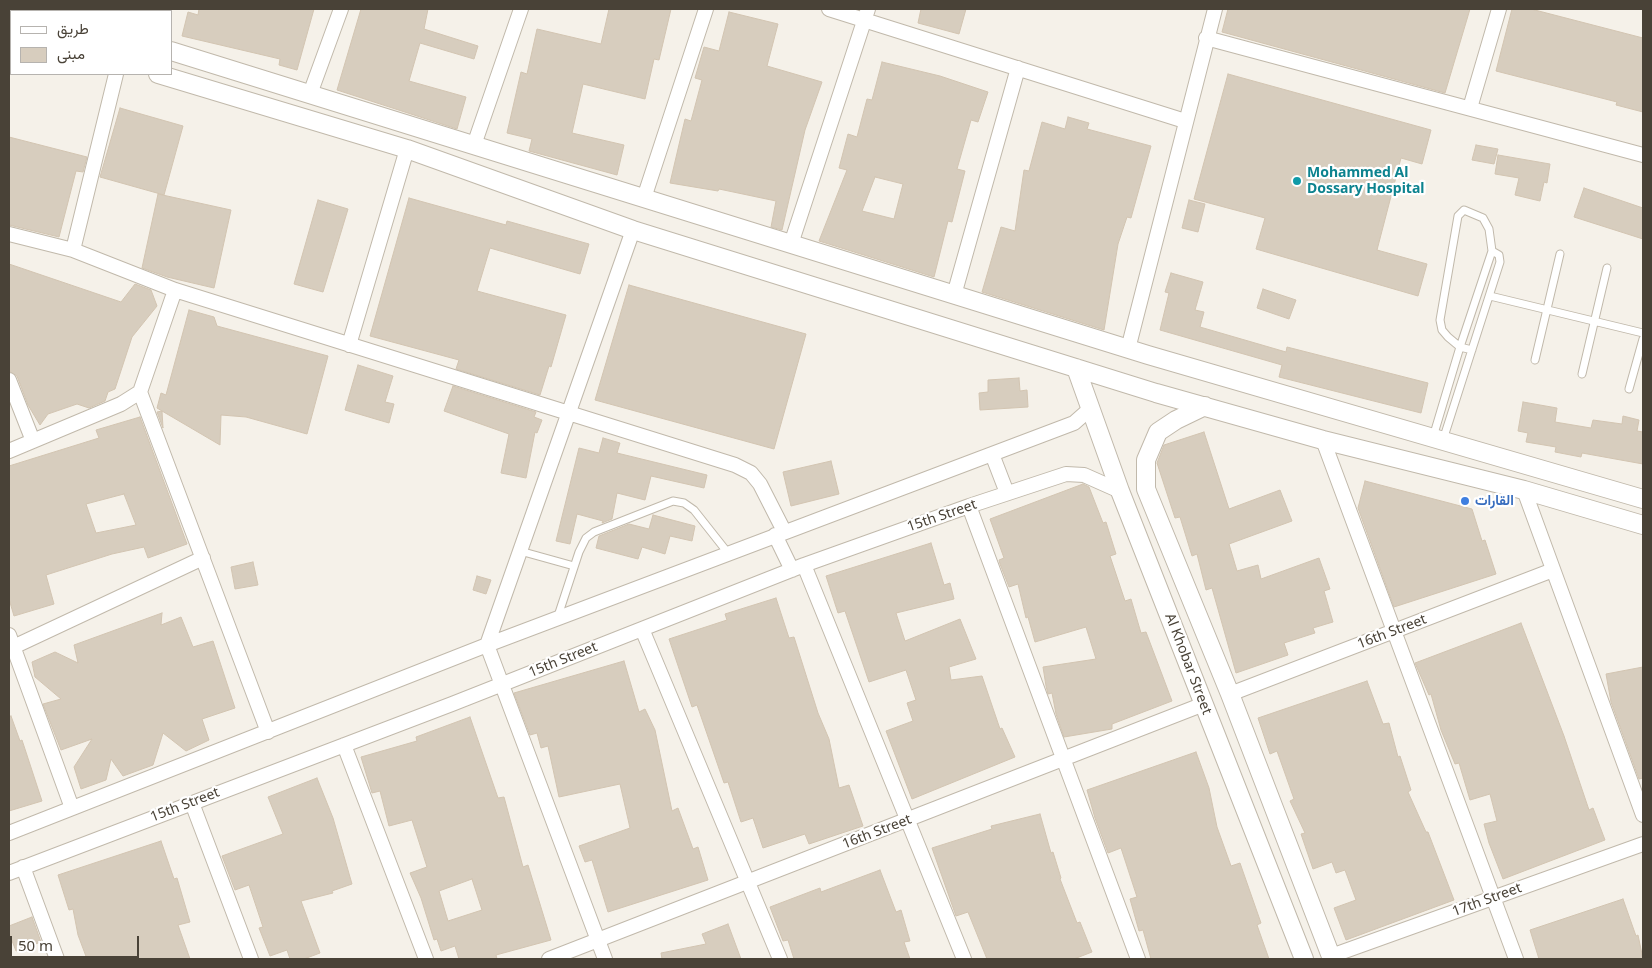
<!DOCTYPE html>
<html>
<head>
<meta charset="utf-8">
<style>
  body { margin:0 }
  #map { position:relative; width:1652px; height:968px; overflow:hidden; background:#f5f1e9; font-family:"Noto Sans",Vazirmatn,sans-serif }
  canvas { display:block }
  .frame { position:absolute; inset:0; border:10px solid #494237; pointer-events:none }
  .legend { position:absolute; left:10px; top:10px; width:162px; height:65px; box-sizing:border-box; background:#fff; border:1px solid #b6b3af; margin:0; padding:6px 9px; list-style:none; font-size:15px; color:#494237 }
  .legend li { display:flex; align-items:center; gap:10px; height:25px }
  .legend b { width:25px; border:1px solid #b6b3af }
  .scale { position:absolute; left:10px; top:936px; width:129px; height:22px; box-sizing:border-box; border:2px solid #494237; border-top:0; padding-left:6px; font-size:15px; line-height:18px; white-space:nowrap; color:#494237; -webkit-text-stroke:4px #fff; paint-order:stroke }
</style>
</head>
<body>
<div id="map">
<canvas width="1652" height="968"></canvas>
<div class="frame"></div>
<ul class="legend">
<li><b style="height:6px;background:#fff"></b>طريق</li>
<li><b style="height:14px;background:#d7cdbe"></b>مبنى</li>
</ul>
<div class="scale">50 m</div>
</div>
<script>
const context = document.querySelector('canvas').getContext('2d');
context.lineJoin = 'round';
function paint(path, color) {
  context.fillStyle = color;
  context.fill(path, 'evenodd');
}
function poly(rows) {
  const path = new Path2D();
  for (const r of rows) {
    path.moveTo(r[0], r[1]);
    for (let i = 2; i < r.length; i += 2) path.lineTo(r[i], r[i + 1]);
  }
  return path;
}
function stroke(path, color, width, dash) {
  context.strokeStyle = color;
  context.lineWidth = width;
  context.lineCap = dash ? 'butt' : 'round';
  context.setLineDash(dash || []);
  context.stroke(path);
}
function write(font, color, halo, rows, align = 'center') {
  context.font = font + ' "Noto Sans",Vazirmatn,sans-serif';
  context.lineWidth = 4.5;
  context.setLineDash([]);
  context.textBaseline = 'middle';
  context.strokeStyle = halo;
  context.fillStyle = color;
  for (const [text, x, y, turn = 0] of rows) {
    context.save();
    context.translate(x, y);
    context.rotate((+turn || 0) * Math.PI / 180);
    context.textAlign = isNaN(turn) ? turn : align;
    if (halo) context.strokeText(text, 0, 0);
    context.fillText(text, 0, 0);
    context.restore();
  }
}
const building = poly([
  [199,9,314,9,297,70,279,65,280,59,182,36,188,12,198,15,199,9],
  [361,9,428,9,424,29,478,46,474,59,420,43,409,81,466,97,457,129,337,90,361,9],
  [609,9,671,9,659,60,654,59,645,99,583,84,572,133,624,145,617,175,529,151,532,139,507,133,521,72,527,74,537,29,601,44,609,9],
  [921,9,966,9,959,34,918,23,921,9],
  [1228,9,1470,9,1445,93,1222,32,1228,9],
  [1512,9,1531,9,1643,38,1643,112,1616,105,1617,102,1496,71,1512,9],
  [729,12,778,24,767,66,822,82,805,130,782,230,771,227,776,201,719,189,718,191,670,183,685,119,691,121,702,80,695,78,704,47,719,51,729,12],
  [882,62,940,76,988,92,978,122,971,120,957,169,965,171,952,222,948,221,934,277,819,241,847,170,839,168,848,134,857,137,867,99,872,100,882,62],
  [875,177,903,184,894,219,862,211,875,177],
  [1228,74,1431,130,1422,164,1401,158,1377,250,1427,264,1418,296,1256,249,1265,218,1194,199,1228,74],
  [120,108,183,126,164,195,100,177,120,108],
  [1068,117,1089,123,1087,129,1151,146,1131,218,1127,217,1118,244,1104,330,982,292,1001,227,1015,231,1024,170,1029,171,1042,122,1065,129,1068,117],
  [9,137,87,157,83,172,76,171,59,237,9,225,9,137],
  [1476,145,1498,149,1494,164,1472,160,1476,145],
  [1498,155,1550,164,1547,183,1544,182,1540,201,1515,195,1519,178,1495,174,1498,155],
  [1584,188,1643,208,1643,239,1574,217,1584,188],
  [158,194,231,210,214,288,167,277,142,268,158,194],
  [409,198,506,225,507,221,589,244,580,274,490,248,477,291,566,315,551,367,549,366,540,395,456,369,459,360,370,336,409,198],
  [318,200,348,209,323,292,294,284,318,200],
  [1189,200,1205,204,1198,232,1182,228,1189,200],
  [9,264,121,302,135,284,151,290,157,306,132,337,115,389,108,392,105,401,89,408,77,404,48,414,40,425,28,405,17,376,9,371,9,264],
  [1171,273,1203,282,1195,310,1204,312,1200,327,1286,352,1287,347,1428,383,1421,413,1279,377,1282,365,1160,330,1169,293,1165,292,1171,273],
  [629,285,806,334,774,449,595,400,629,285],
  [1263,289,1296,300,1289,319,1257,308,1263,289],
  [189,310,214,317,217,326,328,356,307,434,246,417,221,415,220,445,162,411,163,428,157,412,162,411,157,408,161,393,166,395,189,310],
  [358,365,393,376,385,402,394,404,389,423,345,410,358,365],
  [1019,378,1020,391,1027,390,1028,407,980,410,979,393,988,392,988,380,1019,378],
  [453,386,536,412,534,417,542,420,537,433,535,432,526,478,501,473,509,434,444,411,453,386],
  [1523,402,1557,408,1555,422,1591,428,1593,420,1622,424,1623,416,1639,420,1637,431,1643,432,1643,464,1582,453,1581,457,1555,452,1556,447,1526,442,1528,433,1518,431,1523,402],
  [140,417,187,544,148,558,144,547,112,554,46,575,54,604,14,616,9,599,9,466,99,438,96,430,140,417],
  [124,494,136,525,96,533,86,504,124,494],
  [1204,432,1229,509,1280,490,1292,521,1229,544,1237,571,1258,565,1261,579,1319,558,1330,589,1324,591,1333,622,1313,628,1315,633,1284,643,1288,655,1236,673,1212,588,1206,590,1197,554,1192,556,1180,517,1175,518,1157,463,1164,445,1204,432],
  [603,438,620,443,617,453,707,475,704,488,651,476,645,500,617,493,612,519,602,523,603,521,577,514,570,544,556,541,579,448,599,453,603,438],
  [831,461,839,494,791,506,783,472,831,461],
  [1365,481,1472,509,1482,541,1485,540,1496,574,1394,607,1358,508,1365,481],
  [1083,484,1089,487,1103,523,1106,522,1116,554,1110,556,1125,601,1131,599,1141,633,1146,632,1172,701,1112,724,1112,729,1064,737,1056,714,1052,693,1048,694,1046,686,1043,667,1096,659,1086,627,1035,642,1028,617,1026,618,1018,584,1009,587,1000,564,999,560,1004,558,990,519,1083,484],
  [653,515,695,526,692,541,670,536,665,554,642,547,638,559,596,548,599,536,629,524,649,529,653,515],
  [931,543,944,585,950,583,954,599,896,613,905,641,960,619,976,659,949,667,951,680,982,676,1000,729,1002,728,1015,757,912,799,886,731,913,721,907,703,916,700,906,670,869,682,845,611,838,613,826,576,931,543],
  [253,562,258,585,235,589,231,567,253,562],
  [477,576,491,580,486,594,473,590,477,576],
  [776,598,789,638,794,637,818,713,829,739,839,788,849,785,863,826,809,844,805,834,763,848,753,818,741,822,728,782,724,783,697,705,692,707,669,639,727,620,725,614,776,598],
  [162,613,161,625,181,617,193,647,213,641,235,708,202,719,209,740,186,751,163,733,153,765,123,776,111,759,106,780,81,789,74,767,92,739,61,750,43,704,61,699,35,677,32,662,55,652,78,663,74,645,162,613],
  [1521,623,1564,736,1589,810,1593,808,1605,840,1503,879,1489,843,1484,824,1497,821,1490,794,1470,800,1459,763,1455,764,1441,730,1431,694,1429,695,1415,663,1521,623],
  [624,661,639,712,645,709,655,730,672,811,678,808,693,849,698,847,708,880,608,912,592,860,585,862,579,846,630,828,620,784,559,797,548,746,541,748,537,733,530,735,514,693,624,661],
  [1643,667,1643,778,1639,779,1611,702,1606,674,1643,667],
  [1367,681,1383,724,1389,723,1398,757,1400,756,1411,790,1408,792,1426,832,1428,832,1454,900,1346,940,1334,908,1356,900,1345,870,1336,873,1332,862,1313,869,1301,834,1305,833,1290,801,1294,799,1277,751,1270,754,1258,718,1367,681],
  [11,716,20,741,22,740,42,801,9,811,9,717,11,716],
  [470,717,498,798,504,797,523,867,528,865,551,940,496,955,497,959,459,959,455,946,441,951,437,939,434,940,421,898,410,873,427,867,412,820,389,826,380,791,372,793,361,757,417,741,416,737,470,717],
  [472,879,482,910,448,921,439,891,472,879],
  [1196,752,1209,788,1217,827,1231,866,1240,863,1261,923,1257,925,1269,959,1151,959,1143,930,1139,931,1130,899,1137,897,1121,848,1108,853,1095,818,1087,790,1196,752],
  [317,778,333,818,352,884,332,891,333,893,301,901,320,953,304,959,290,959,287,950,270,956,259,928,263,927,249,885,235,890,222,856,283,834,268,797,317,778],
  [1040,814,1051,853,1053,852,1061,878,1060,879,1077,923,1080,922,1092,952,1074,959,987,959,968,912,956,916,932,848,992,829,991,826,1040,814],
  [161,841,174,879,177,878,190,922,178,925,190,959,87,959,78,935,73,909,69,910,58,875,161,841],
  [880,870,896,912,901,910,910,941,904,942,910,959,794,959,788,940,783,941,770,907,820,888,821,892,880,870],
  [1623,899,1636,936,1638,935,1643,959,1539,959,1530,930,1623,899],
  [32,917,41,942,16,951,9,933,9,926,32,917],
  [728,924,741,959,662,959,661,953,706,944,702,934,728,924]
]);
const service = poly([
  [1490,296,1643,333],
  [1535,360,1560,254],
  [1582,374,1607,268],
  [1629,389,1643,339],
  [1433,437,1460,347,1492,251,1489,229,1483,218,1464,210,1458,216,1440,320,1442,330,1448,337,1460,347,1472,350],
  [1443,440,1500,262,1499,255,1492,251],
  [520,551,574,566],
  [557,619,579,552,586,538,594,532,673,501,684,503,694,510,728,553]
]);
const minor = poly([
  [829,9,1185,121],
  [161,11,162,9],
  [1206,38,1643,155],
  [310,94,341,9],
  [1470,108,1499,9],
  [474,145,521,9],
  [644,198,706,9],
  [9,234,73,250,175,290,735,465,751,473,760,484,784,531],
  [791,244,868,9],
  [73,250,116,74],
  [954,295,1018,68],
  [349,345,407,149],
  [1128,349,1215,9],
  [9,380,33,441],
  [140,392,268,732],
  [1323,440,1516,959],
  [9,451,121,404,140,392,175,290],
  [992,454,1007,493],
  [1524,490,1643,815],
  [969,506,1138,959],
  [775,535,792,570],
  [804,565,964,959],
  [642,629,780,959],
  [9,635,72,808],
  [9,649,203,558],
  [1230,694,1553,570],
  [344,745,426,959],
  [192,803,251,959],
  [9,833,487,645,1074,423,1091,408],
  [23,867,57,959],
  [9,873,452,704,804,565,969,506,1066,474,1084,475,1120,491],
  [1331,956,1643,844],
  [549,959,1204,704],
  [605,959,487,645,633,230]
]);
const tertiary = poly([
  [29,9,38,11],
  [9,28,11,29],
  [171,51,1148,355,1643,499],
  [158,74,407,149,633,230,1156,393,1323,440,1524,490,1643,525],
  [1076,368,1120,491,1304,959],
  [1205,406,1176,420,1158,432,1146,460,1146,489,1230,694,1332,959]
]);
const markers = [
  [1297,181,5,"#0f9aa8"],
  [1465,501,5,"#3f7fe0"]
];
const cultureNames = [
  ["Mohammed Al",1307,173],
  ["Dossary Hospital",1307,189]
];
const shopNames = [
  ["القارات",1475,501]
];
const streetNames = [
  ["15th Street",942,516,-19],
  ["16th Street",1392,632,-21],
  ["15th Street",563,660,-22],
  ["Al Khobar Street",1188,664,69],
  ["15th Street",185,805,-21],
  ["16th Street",877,832,-21],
  ["17th Street",1487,900,-20]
];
paint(building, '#d7cdbe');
stroke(building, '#d2c4b1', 1);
stroke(service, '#c1b9ab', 9);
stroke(minor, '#c1b9ab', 16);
stroke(tertiary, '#c1b9ab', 20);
stroke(service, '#fff', 7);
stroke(minor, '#fff', 14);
stroke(tertiary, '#fff', 18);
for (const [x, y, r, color] of markers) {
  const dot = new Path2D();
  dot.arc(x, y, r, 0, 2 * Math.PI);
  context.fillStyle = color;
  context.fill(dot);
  stroke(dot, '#fff', 2);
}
write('bold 14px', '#0d838f', '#fff', cultureNames, 'left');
write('bold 14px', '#366cbe', '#fff', shopNames, 'left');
write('14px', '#494237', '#fff', streetNames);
</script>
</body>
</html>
